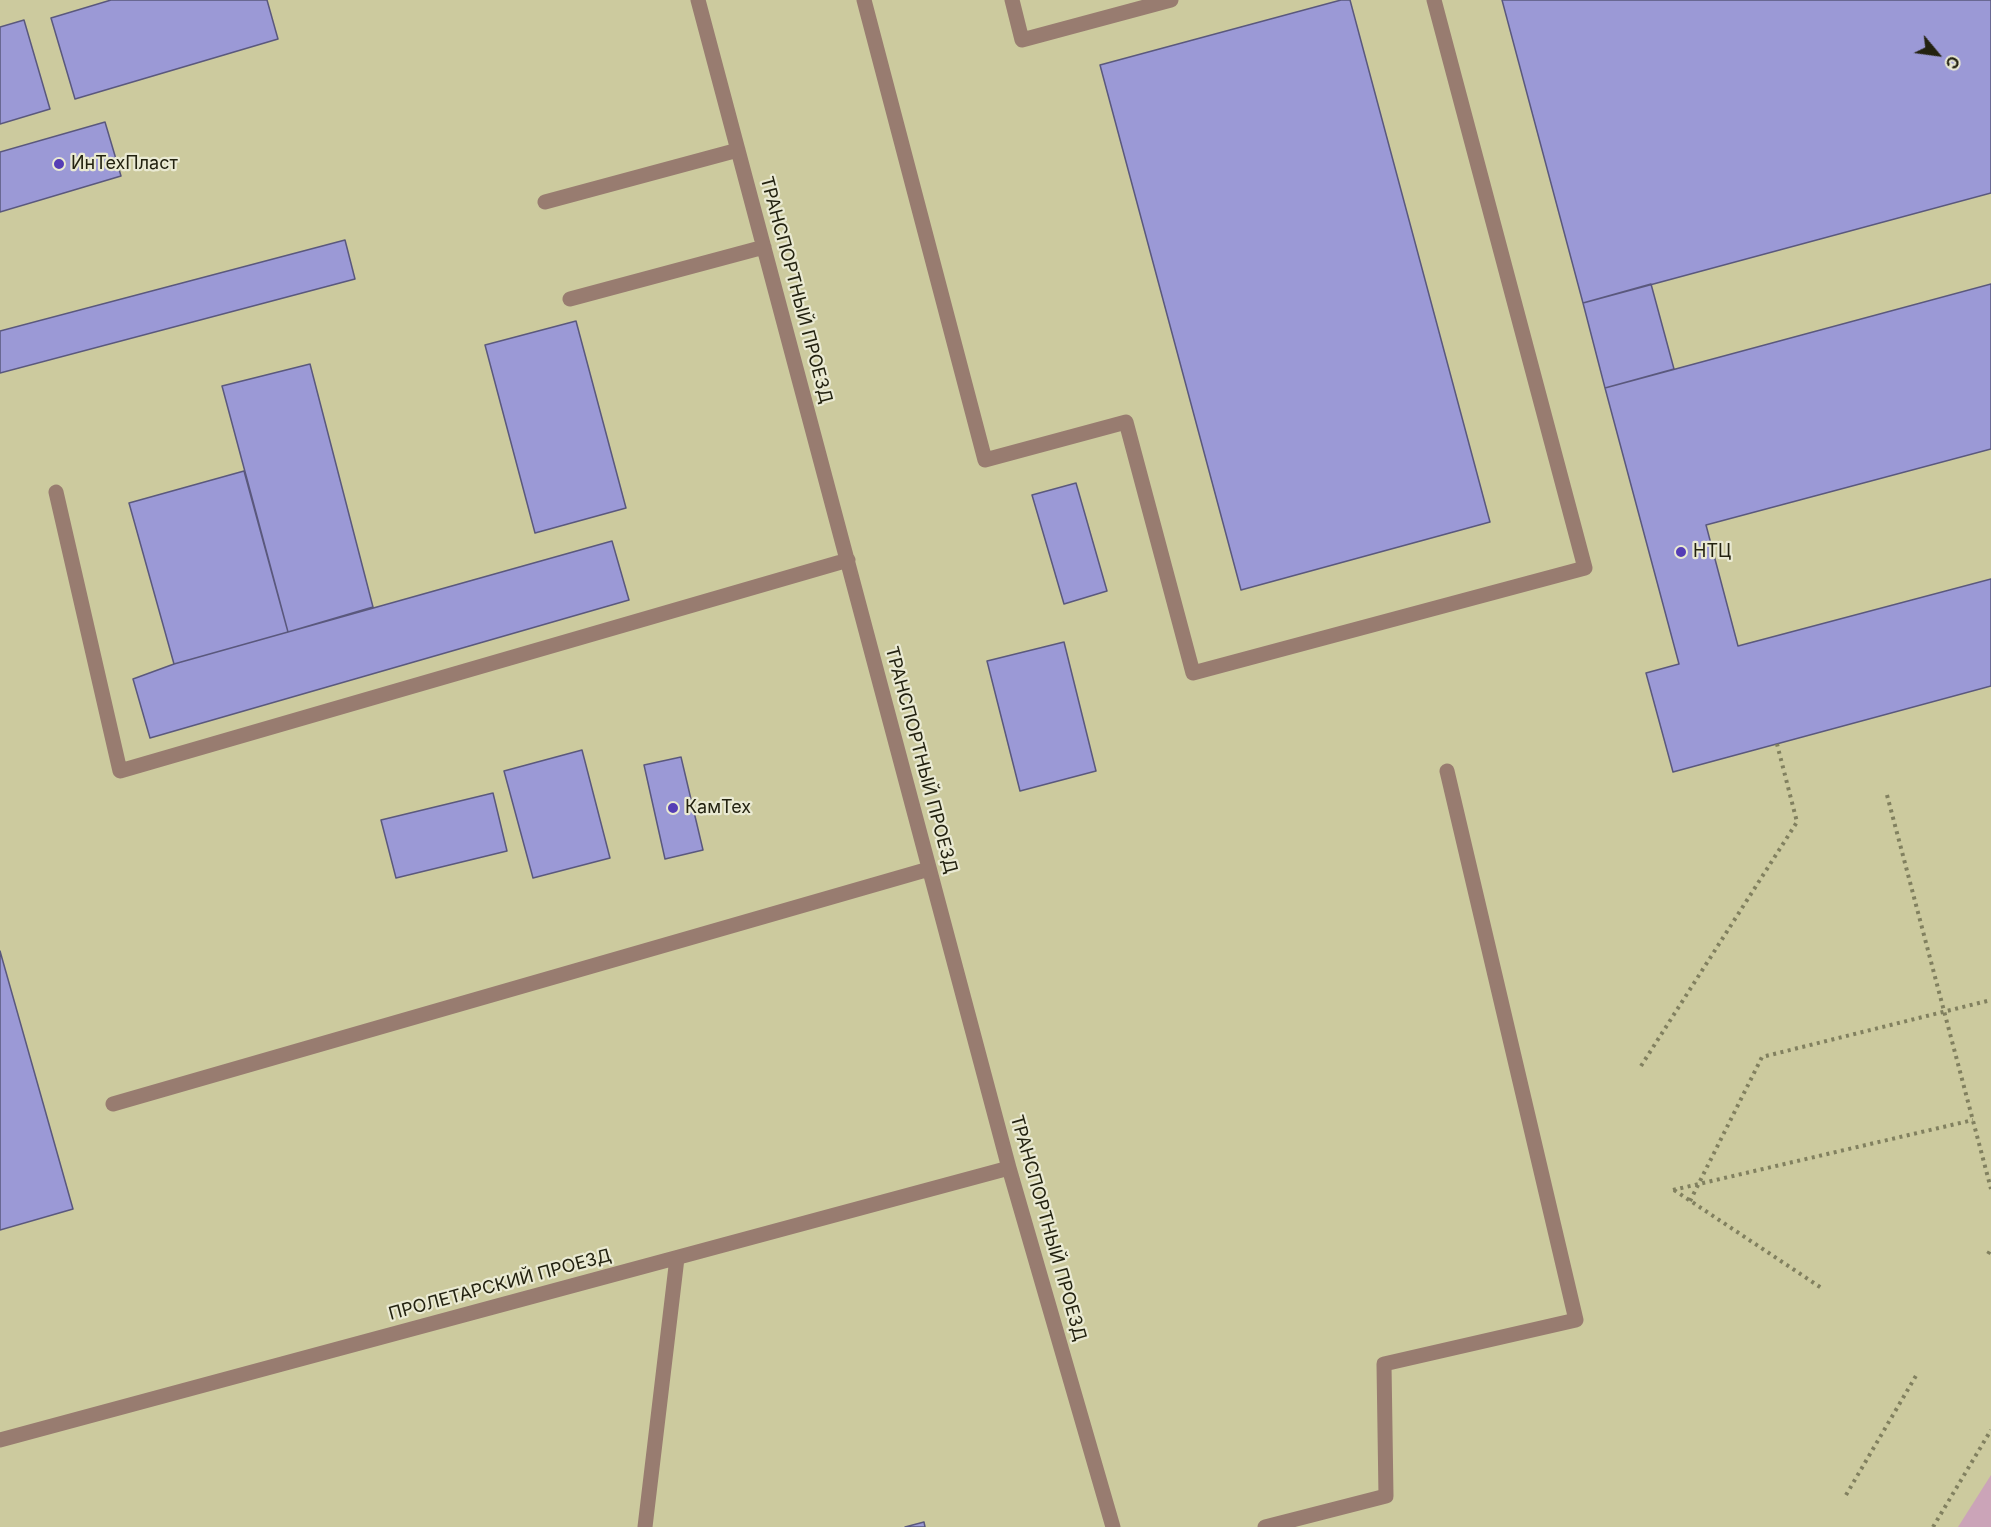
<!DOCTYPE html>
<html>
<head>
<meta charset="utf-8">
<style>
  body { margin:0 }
  #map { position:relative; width:1991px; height:1527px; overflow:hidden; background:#ccca9e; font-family:Inter,sans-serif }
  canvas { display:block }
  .north { position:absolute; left:1907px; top:24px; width:60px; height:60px; -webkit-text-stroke:4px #eaead3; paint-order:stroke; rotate:119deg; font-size:16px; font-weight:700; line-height:24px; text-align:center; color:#232210 }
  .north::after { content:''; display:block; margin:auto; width:21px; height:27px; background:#232210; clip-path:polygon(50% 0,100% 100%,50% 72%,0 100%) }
</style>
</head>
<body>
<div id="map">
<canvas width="1991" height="1527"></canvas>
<div class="north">С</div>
</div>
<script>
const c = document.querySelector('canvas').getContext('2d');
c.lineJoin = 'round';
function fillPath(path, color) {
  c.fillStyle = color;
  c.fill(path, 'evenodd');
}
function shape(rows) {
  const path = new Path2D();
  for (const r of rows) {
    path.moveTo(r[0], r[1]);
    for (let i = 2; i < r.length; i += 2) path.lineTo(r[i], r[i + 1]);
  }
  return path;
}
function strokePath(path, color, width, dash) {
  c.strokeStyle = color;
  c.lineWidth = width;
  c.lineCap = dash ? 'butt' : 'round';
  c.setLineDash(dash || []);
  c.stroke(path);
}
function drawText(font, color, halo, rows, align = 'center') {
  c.font = font + ' Inter,sans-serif';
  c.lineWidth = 4.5;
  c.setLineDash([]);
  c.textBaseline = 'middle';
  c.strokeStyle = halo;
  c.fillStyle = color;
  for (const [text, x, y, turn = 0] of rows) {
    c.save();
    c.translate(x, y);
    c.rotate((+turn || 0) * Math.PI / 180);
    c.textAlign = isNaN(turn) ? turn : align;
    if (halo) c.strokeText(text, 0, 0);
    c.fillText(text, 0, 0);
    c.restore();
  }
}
fillPath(shape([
  [1991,1475,1991,1527,1958,1527]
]), '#cba4b8');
const building = shape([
  [111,0,267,0,278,39,75,99,51,18,111,0],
  [1341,0,1350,0,1490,522,1241,590,1100,65,1341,0],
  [1502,0,1991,0,1991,193,1583,303,1502,0],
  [24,20,50,109,0,124,0,27,24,20],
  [105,122,121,176,0,212,0,152,105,122],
  [345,240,355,279,0,373,0,331,345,240],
  [1651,284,1674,369,1605,388,1583,303,1651,284],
  [1991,284,1991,449,1706,525,1738,646,1991,579,1991,686,1673,772,1646,673,1679,664,1605,388,1991,284],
  [576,321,626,508,535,533,485,345,576,321],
  [310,364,373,607,288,632,222,386,310,364],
  [244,471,288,632,174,664,129,503,244,471],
  [1076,483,1107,591,1064,604,1032,495,1076,483],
  [612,541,629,600,150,738,133,679,174,664,612,541],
  [1064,642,1096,771,1020,791,987,661,1064,642],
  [582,750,610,858,533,878,504,771,582,750],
  [681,757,703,850,665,859,644,765,681,757],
  [493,793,507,851,396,878,381,820,493,793],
  [0,951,73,1209,0,1230,0,951],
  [924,1522,925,1527,905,1527,924,1522]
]);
fillPath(building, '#9b99d6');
strokePath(building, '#5a587d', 1.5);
strokePath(shape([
  [1887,795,1991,1189],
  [1641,1066,1797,822,1777,744],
  [1673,1190,1973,1120],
  [1674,1190,1823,1289],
  [1690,1201,1762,1057,1991,1000],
  [1988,1254,1991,1249],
  [1846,1495,1917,1374],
  [1933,1527,1991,1430]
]), '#81805f', 4, [3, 4.5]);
strokePath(shape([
  [698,0,1009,1168,1113,1527],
  [864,0,985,460,1126,422,1193,673,1585,568,1434,0],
  [1012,0,1022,40,1171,0],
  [545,202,738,150],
  [570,299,764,247],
  [56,492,120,771,848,560],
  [113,1104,929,869],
  [0,1440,1009,1168],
  [645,1527,677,1258],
  [1265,1527,1386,1496,1384,1364,1576,1320,1447,771]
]), '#987c70', 15);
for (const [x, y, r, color] of [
  [59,164,6,"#553db5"],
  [1681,552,6,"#553db5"],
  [673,808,6,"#553db5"]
]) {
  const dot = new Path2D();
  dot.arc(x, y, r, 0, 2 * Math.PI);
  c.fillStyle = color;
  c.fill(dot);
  strokePath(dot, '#eaead3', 2);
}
drawText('18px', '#232210', '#eaead3', [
  ["ИнТехПласт",71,164],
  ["НТЦ",1693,552],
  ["КамТех",685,808]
], 'left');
drawText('18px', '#232210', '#eaead3', [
  ["ТРАНСПОРТНЫЙ ПРОЕЗД",796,290,75],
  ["ТРАНСПОРТНЫЙ ПРОЕЗД",921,760,75],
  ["ТРАНСПОРТНЫЙ ПРОЕЗД",1048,1228,74],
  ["ПРОЛЕТАРСКИЙ ПРОЕЗД",500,1285,-15]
]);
</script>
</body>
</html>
